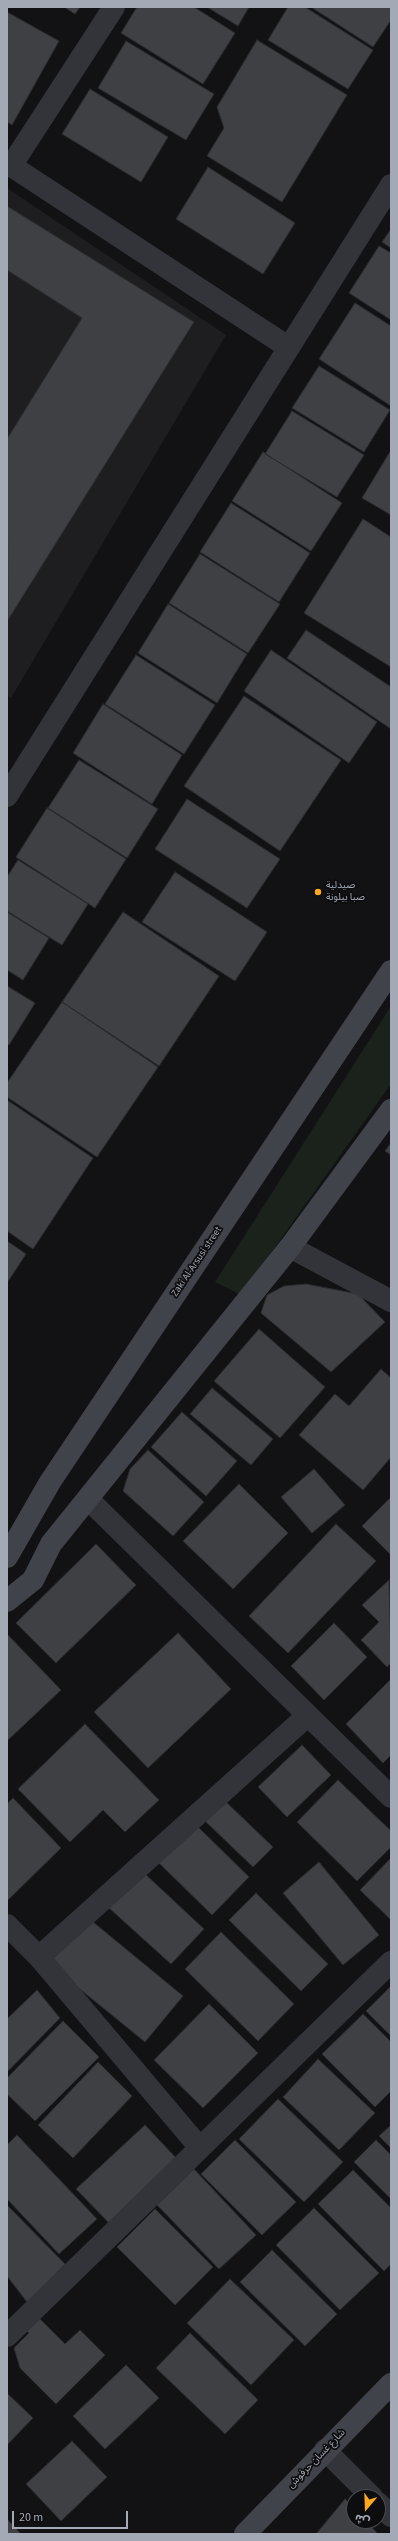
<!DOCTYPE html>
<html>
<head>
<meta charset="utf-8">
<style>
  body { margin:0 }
  #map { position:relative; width:398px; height:2541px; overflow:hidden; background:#121214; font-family:"Source Sans 3","Noto Sans Arabic",sans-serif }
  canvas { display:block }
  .frame { position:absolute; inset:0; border:8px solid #a3aab6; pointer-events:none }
  .north { position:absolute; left:346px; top:2489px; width:40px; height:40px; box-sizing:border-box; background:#0d0d0f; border:1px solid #494c52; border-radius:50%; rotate:199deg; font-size:11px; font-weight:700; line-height:16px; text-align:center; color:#a3aab6 }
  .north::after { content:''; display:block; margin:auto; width:14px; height:18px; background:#ffa71f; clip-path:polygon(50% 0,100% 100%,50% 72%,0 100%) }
  .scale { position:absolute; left:12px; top:2511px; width:116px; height:18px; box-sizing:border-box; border:2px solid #a3aab6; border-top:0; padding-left:5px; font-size:12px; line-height:14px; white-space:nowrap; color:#a3aab6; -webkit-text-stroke:3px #0d0d0f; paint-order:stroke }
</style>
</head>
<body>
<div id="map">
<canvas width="398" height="2541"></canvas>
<div class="frame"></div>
<div class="north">ش</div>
<div class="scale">20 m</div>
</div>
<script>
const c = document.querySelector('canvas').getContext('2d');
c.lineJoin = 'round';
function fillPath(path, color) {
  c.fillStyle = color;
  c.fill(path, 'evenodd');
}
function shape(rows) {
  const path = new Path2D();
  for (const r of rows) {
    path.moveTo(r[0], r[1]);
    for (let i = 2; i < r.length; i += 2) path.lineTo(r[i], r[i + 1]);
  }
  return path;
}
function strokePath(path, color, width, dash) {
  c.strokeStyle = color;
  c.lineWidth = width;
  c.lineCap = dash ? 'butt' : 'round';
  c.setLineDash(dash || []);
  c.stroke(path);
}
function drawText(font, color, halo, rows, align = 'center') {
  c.font = font + ' "Source Sans 3","Noto Sans Arabic",sans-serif';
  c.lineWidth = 3.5;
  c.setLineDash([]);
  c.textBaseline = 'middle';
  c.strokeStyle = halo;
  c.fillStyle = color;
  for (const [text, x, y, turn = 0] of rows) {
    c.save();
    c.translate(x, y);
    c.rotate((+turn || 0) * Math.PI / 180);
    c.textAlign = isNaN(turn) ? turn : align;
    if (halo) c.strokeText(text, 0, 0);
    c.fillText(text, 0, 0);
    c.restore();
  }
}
fillPath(shape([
  [7,188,226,335,11,698,7,695]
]), '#1e1e21');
fillPath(shape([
  [391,1006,391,1084,241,1295,215,1282]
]), '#1a221b');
const building = shape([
  [64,7,80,7,75,14,64,7],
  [137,7,194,7,235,33,203,84,121,33,137,7],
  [207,7,249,7,238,26,207,7],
  [288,7,305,7,373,50,348,89,268,40,288,7],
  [311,7,391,7,391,20,373,47,311,7],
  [7,12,59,41,12,125,7,122,7,12],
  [257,40,347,95,282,202,207,156,224,128,217,107,257,40],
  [126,41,214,94,186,140,98,88,126,41],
  [90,89,168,137,141,182,62,134,90,89],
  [208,167,295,223,263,274,176,219,208,167],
  [7,206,194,322,8,620,7,439,82,318,7,270,7,206],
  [391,229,391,248,382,242,391,229],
  [379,246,391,253,391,320,349,293,379,246],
  [355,303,391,326,391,406,319,359,355,303],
  [319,366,390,410,364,452,292,408,319,366],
  [292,411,364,455,337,497,265,454,292,411],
  [391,450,391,515,362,498,391,450],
  [263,452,342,503,311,551,232,501,263,452],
  [231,503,310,553,279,602,200,552,231,503],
  [363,519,391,537,391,667,304,613,363,519],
  [200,554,280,604,248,653,169,603,200,554],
  [168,604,247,654,217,703,138,653,168,604],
  [306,630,391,687,391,729,287,658,306,630],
  [271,650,377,722,349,763,244,691,271,650],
  [136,655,215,705,184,754,105,704,136,655],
  [244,696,341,760,280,851,184,786,244,696],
  [103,704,182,755,152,804,73,753,103,704],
  [79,760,158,809,127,858,48,808,79,760],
  [187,799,280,859,247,908,155,849,187,799],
  [47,808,126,859,95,908,16,857,47,808],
  [18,860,88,904,62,945,7,911,7,877,18,860],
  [175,872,267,932,235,981,142,922,175,872],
  [7,912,49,938,23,980,7,970,7,912],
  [123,912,219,976,159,1066,62,1002,123,912],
  [7,986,35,1003,9,1045,7,1044,7,986],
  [62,1002,158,1067,97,1157,7,1097,7,1083,62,1002],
  [7,1100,93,1158,33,1249,7,1231,7,1100],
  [391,1143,391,1155,385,1151,391,1143],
  [7,1241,26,1254,7,1283,7,1241],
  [306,1284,358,1294,385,1322,331,1372,261,1313,267,1295,284,1286,306,1284],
  [259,1329,325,1387,280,1438,214,1381,259,1329],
  [381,1369,391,1378,391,1457,363,1490,299,1435,335,1394,349,1406,381,1369],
  [212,1388,273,1439,251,1465,190,1414,212,1388],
  [182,1412,237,1461,206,1496,151,1447,182,1412],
  [148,1450,204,1502,173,1536,123,1491,130,1469,148,1450],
  [314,1469,345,1505,312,1533,281,1497,314,1469],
  [239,1484,288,1533,233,1589,183,1541,239,1484],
  [391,1497,391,1555,362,1526,391,1497],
  [336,1524,376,1561,288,1653,249,1616,336,1524],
  [96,1544,136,1585,56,1663,16,1623,96,1544],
  [389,1580,391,1663,387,1667,361,1640,379,1622,362,1605,389,1580],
  [334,1623,367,1657,324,1700,291,1666,334,1623],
  [178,1633,231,1689,148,1768,94,1712,178,1633],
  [7,1634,61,1690,7,1741,7,1634],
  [391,1679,391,1755,383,1763,346,1724,391,1679],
  [85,1724,159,1800,125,1832,103,1810,70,1842,18,1789,85,1724],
  [302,1745,331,1775,287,1817,258,1787,302,1745],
  [338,1780,391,1831,391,1847,357,1881,297,1822,338,1780],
  [13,1798,61,1848,7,1901,7,1804,13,1798],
  [224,1800,273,1847,253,1867,204,1820,224,1800],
  [194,1823,249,1877,212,1915,156,1860,194,1823],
  [391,1858,391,1920,360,1890,391,1858],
  [319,1862,379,1935,343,1965,283,1893,319,1862],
  [143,1872,204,1929,171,1964,109,1908,143,1872],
  [256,1893,328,1964,301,1991,229,1920,256,1893],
  [87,1917,183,1996,145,2042,49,1964,87,1917],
  [221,1932,294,2004,258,2041,185,1969,221,1932],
  [391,1986,391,2036,366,2011,391,1986],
  [37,1990,60,2018,7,2072,7,2019,37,1990],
  [209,2004,258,2053,203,2108,154,2060,209,2004],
  [363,2014,391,2042,391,2091,375,2107,322,2054,363,2014],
  [63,2021,99,2057,35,2121,7,2094,7,2078,63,2021],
  [318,2059,375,2113,339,2150,283,2097,318,2059],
  [98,2062,132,2096,73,2158,38,2125,98,2062],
  [278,2099,343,2162,304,2202,239,2139,278,2099],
  [145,2125,179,2161,111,2225,76,2189,145,2125],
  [391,2125,391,2148,379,2136,391,2125],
  [17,2135,97,2219,59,2254,7,2199,7,2145,17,2135],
  [235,2140,296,2202,262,2235,201,2174,235,2140],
  [376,2140,391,2155,391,2199,354,2162,376,2140],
  [194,2169,256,2235,219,2269,157,2205,194,2169],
  [353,2170,391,2208,391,2264,384,2271,318,2204,353,2170],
  [7,2205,65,2264,27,2302,7,2276,7,2205],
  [314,2208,379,2273,340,2310,276,2245,314,2208],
  [155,2209,213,2267,175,2305,117,2247,155,2209],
  [272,2250,337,2314,305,2346,240,2282,272,2250],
  [230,2279,294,2340,251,2385,187,2323,230,2279],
  [38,2317,65,2344,80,2330,105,2355,56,2404,20,2368,14,2348,29,2333,25,2329,38,2317],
  [190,2333,258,2400,225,2434,156,2368,190,2333],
  [126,2365,159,2398,105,2449,73,2416,126,2365],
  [7,2393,33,2418,7,2445,7,2393],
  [72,2441,107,2477,61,2521,26,2484,72,2441],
  [345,2499,354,2508,354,2521,366,2521,378,2534,316,2534,345,2499],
  [7,2519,21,2534,7,2534,7,2519]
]);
fillPath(building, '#3e4044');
strokePath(building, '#2c2c30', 1);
strokePath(shape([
  [7,163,288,347],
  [11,166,114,7],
  [7,796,391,185],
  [290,1247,391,1301],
  [88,1499,391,1797],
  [7,1925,39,1957,200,2148],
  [39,1957,307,1716],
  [7,2336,391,1962],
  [325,2450,372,2497],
  [378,2503,391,2516]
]), '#333439', 22);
strokePath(shape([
  [7,1557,50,1482,391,971],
  [7,1601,33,1580,51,1544,290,1247,391,1110],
  [245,2534,391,2384]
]), '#41434a', 22);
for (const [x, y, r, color] of [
  [318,892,4,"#ffa71f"]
]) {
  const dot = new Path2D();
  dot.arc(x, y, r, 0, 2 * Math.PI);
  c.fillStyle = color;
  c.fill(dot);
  strokePath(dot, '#0d0d0f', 1.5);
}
drawText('10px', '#a3aab6', '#0d0d0f', [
  ["صيدلية",326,886],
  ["صبا بيلونة",326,898]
], 'left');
drawText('10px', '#a3aab6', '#0d0d0f', [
  ["Zaki Al-Arsusi street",197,1262,-56],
  ["شارع غسان حرفوش",317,2459,-46]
]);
</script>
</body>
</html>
